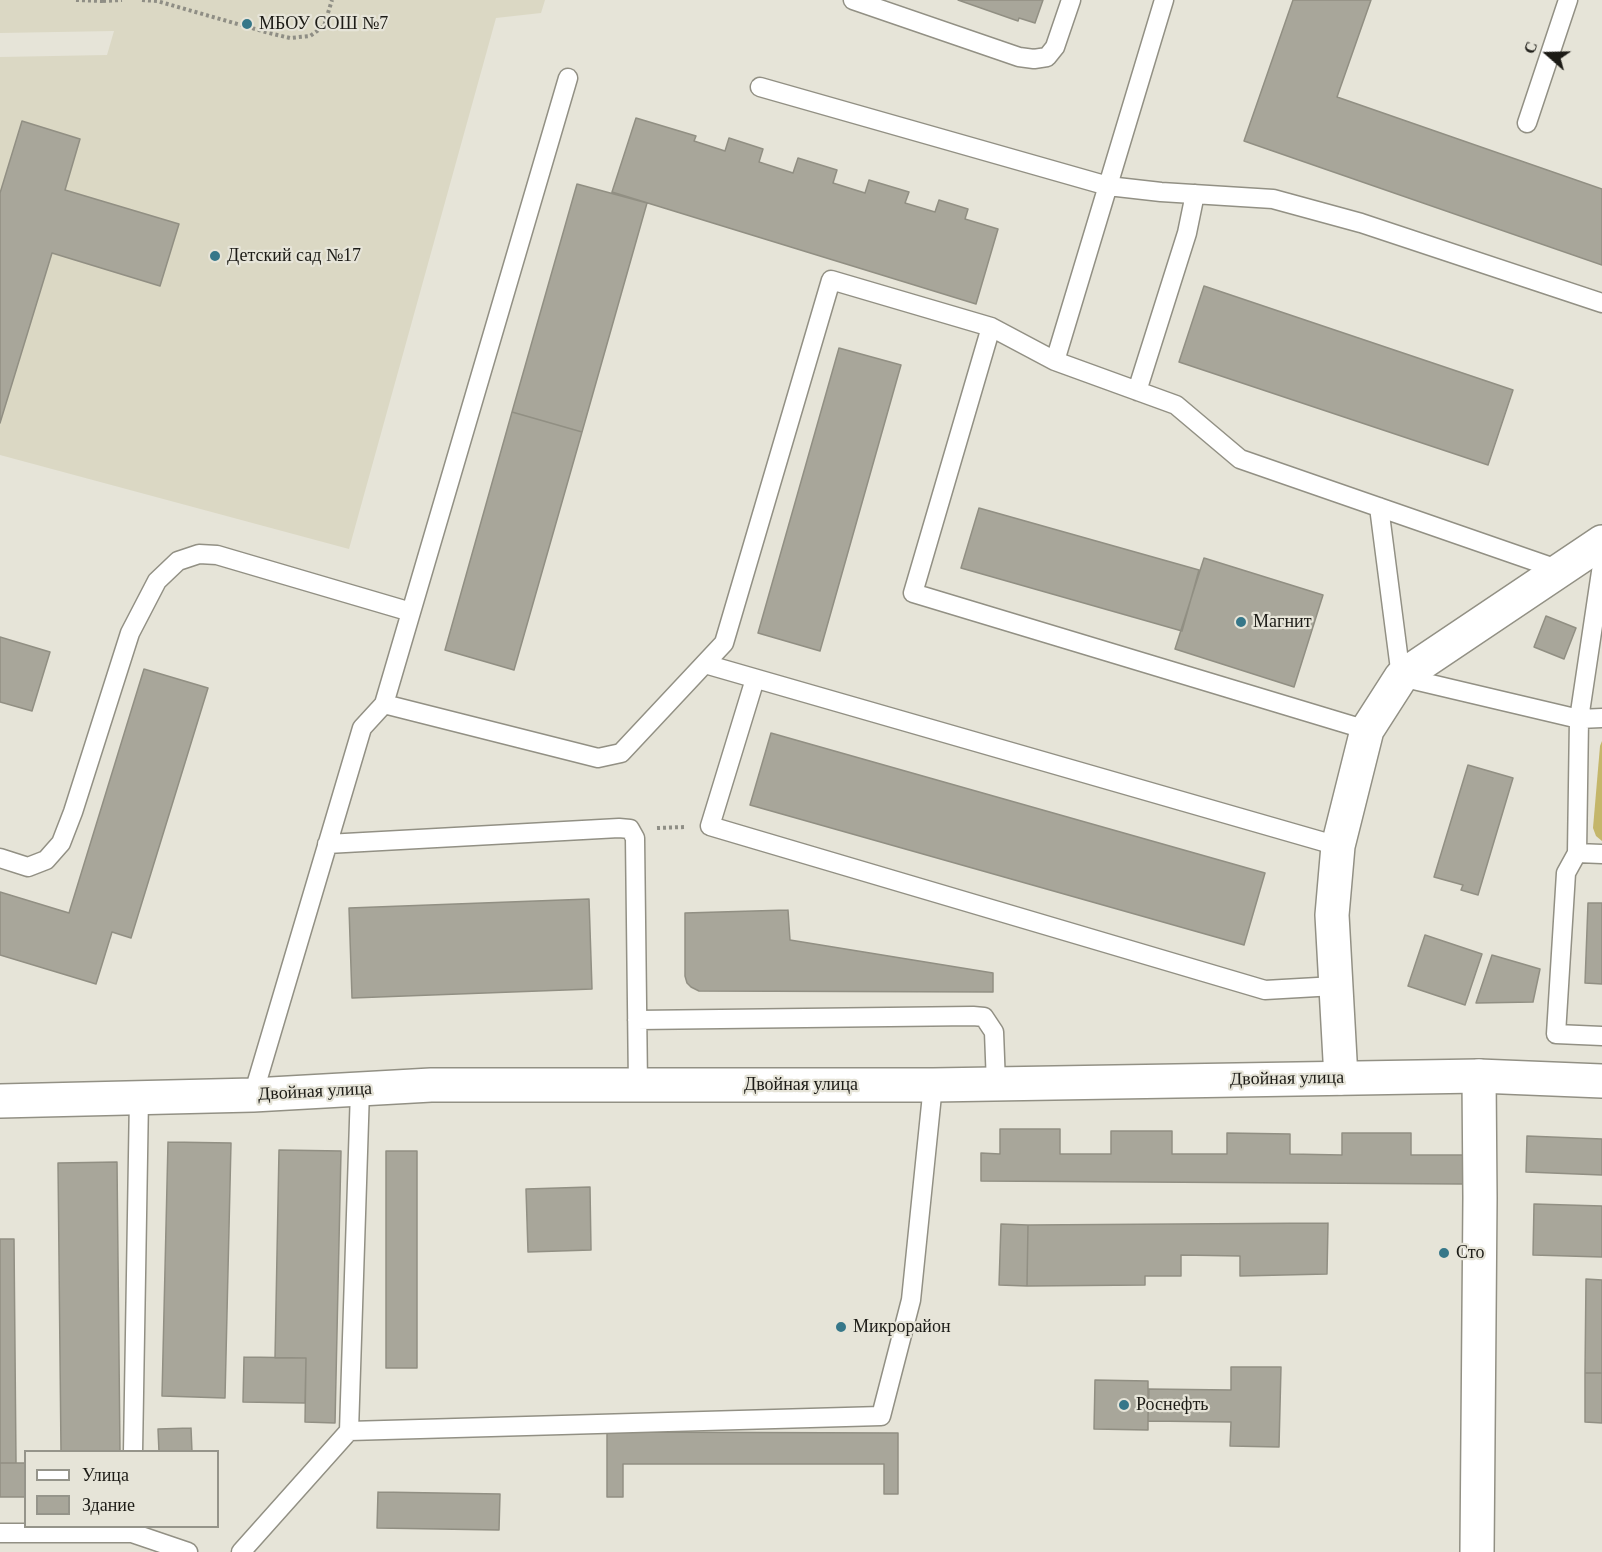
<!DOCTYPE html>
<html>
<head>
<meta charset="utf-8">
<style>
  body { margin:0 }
  #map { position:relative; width:1602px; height:1552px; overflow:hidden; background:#e6e4d8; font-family:Georgia,serif }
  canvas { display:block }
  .legend { position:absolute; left:24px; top:1450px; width:195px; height:78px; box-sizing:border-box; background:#e6e4d8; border:2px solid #95948a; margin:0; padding:8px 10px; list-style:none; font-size:18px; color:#1c1b16 }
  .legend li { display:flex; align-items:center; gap:12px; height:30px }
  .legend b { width:30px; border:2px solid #95948a }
  .north { position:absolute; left:1518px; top:24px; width:60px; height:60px; -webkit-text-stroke:4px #e6e4d8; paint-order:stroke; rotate:290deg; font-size:16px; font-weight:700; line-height:24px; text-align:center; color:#1c1b16 }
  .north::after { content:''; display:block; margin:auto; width:21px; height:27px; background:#1c1b16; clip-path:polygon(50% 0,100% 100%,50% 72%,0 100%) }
</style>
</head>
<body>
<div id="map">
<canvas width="1602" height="1552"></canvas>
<ul class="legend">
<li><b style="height:8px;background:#fff"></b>Улица</li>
<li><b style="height:16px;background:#a8a69a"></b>Здание</li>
</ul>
<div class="north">С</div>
</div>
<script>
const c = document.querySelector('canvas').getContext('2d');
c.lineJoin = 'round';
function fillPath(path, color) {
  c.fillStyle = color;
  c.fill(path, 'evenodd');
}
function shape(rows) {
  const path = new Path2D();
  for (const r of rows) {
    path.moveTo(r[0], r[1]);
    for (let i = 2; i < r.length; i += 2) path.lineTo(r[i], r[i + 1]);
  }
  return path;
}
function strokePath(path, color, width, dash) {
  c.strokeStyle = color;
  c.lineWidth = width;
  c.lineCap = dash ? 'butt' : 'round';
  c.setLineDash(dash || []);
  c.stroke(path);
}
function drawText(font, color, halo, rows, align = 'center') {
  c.font = font + ' Georgia,serif';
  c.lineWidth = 4.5;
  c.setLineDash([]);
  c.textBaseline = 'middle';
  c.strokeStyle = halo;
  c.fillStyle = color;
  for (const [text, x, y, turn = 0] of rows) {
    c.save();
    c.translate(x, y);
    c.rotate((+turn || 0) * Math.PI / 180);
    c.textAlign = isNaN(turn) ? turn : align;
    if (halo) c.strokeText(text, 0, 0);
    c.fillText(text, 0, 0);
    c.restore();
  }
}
fillPath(shape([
  [0,0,670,0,545,0,541,13,496,18,349,549,0,455,0,57,107,55,114,31,0,33]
]), '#dbd8c4');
fillPath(shape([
  [1602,741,1602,841,1596,836,1593,828,1600,746]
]), '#c4b66a');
const building = shape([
  [958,0,1043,0,1035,23,1019,18,1018,21,958,0],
  [1293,0,1371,0,1337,97,1602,189,1602,265,1244,141,1293,0],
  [636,118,696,136,694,141,725,151,729,138,763,149,759,162,793,173,798,158,837,170,833,183,865,193,869,180,909,192,905,203,935,212,939,200,968,209,965,219,998,229,976,304,612,192,636,118],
  [22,121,80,139,65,190,179,224,160,286,52,253,0,423,0,193,22,121],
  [577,184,647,203,582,432,512,412,577,184],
  [1204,286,1513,390,1488,465,1179,362,1204,286],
  [839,348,901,365,820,651,758,633,839,348],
  [512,412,582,432,514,670,445,650,512,412],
  [979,508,1199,570,1182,631,961,568,979,508],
  [1204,558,1323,595,1294,687,1175,649,1204,558],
  [1546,616,1576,628,1564,659,1534,647,1546,616],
  [0,637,50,652,32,711,0,702,0,637],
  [144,669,208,688,131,938,112,932,96,984,0,955,0,892,69,913,144,669],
  [771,733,1265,873,1244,945,750,805,771,733],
  [1468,765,1513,778,1478,895,1461,890,1463,885,1434,877,1468,765],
  [589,899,592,989,352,998,349,908,589,899],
  [1588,903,1602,903,1602,984,1585,983,1588,903],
  [788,910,790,940,993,973,993,992,699,991,691,987,687,983,685,976,685,913,788,910],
  [1425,935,1482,954,1465,1005,1408,986,1425,935],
  [1492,955,1540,969,1533,1002,1476,1003,1492,955],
  [1000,1129,1060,1129,1060,1154,1111,1154,1111,1131,1172,1131,1172,1154,1227,1154,1227,1133,1290,1134,1290,1154,1342,1155,1342,1133,1411,1133,1411,1155,1463,1155,1463,1184,981,1181,981,1153,1000,1154,1000,1129],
  [1527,1136,1602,1139,1602,1175,1526,1172,1527,1136],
  [168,1142,231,1143,225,1398,162,1396,168,1142],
  [279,1150,341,1151,335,1423,305,1422,306,1358,275,1358,279,1150],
  [386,1151,417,1151,417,1368,386,1368,386,1151],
  [117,1162,120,1452,61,1452,58,1163,117,1162],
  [590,1187,591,1250,528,1252,526,1189,590,1187],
  [1534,1204,1602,1206,1602,1257,1533,1255,1534,1204],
  [1328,1223,1327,1274,1240,1276,1240,1256,1181,1255,1181,1276,1145,1276,1145,1285,1027,1286,1028,1225,1328,1223],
  [1001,1224,1028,1225,1027,1286,999,1285,1001,1224],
  [0,1239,14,1239,16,1463,0,1463,0,1239],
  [1586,1279,1602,1280,1602,1373,1585,1373,1586,1279],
  [244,1357,306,1358,305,1403,243,1402,244,1357],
  [1231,1367,1281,1367,1279,1447,1230,1446,1231,1422,1148,1421,1149,1389,1231,1390,1231,1367],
  [1585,1373,1602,1373,1602,1423,1585,1422,1585,1373],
  [1095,1380,1148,1381,1148,1430,1094,1429,1095,1380],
  [191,1428,192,1452,159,1452,158,1429,191,1428],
  [607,1432,898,1433,898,1494,884,1494,884,1464,623,1464,623,1497,607,1497,607,1432],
  [0,1463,26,1463,26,1497,0,1497,0,1463],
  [378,1492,500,1494,499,1530,377,1528,378,1492]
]);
fillPath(building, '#a8a69a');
strokePath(building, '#918f83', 1.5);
const lane = shape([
  [853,0,1019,57,1034,59,1047,57,1055,47,1071,0],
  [760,87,1108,186,1161,192,1273,199,1361,223,1602,303],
  [1527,123,1568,0],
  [991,327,913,593,1367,730],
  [1055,361,1164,0],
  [1137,391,1187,233,1195,194],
  [1379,507,1401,677,1579,719,1602,718],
  [1602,565,1579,719,1577,853,1566,873,1556,1034,1602,1036],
  [705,664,1338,846],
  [755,679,710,826,1265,990,1335,986],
  [384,704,598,758,621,753,724,643,831,280,991,327,1055,361,1176,405,1240,459,1560,570],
  [327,844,619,828,630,829,635,838,638,1086],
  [1577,853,1602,854],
  [0,858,28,867,46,860,61,843,73,812,130,633,157,581,178,561,199,554,217,555,411,612],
  [637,1020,973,1016,984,1017,994,1032,996,1084],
  [253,1095,362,728,384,704,568,78],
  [349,1431,881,1416,911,1300,933,1085],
  [133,1452,139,1097],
  [0,1533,132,1533,188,1552],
  [241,1552,349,1431,360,1090]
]);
const street = shape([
  [1341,1078,1332,915,1338,846,1367,730,1401,677,1602,542],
  [1477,1552,1480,1198,1479,1076]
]);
const secondary = shape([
  [0,1101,253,1095,431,1085,933,1085,1479,1076,1602,1081]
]);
strokePath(lane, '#929084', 21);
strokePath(street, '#929084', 36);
strokePath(secondary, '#929084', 36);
strokePath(shape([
  [76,0,103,1,104,0],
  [142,0,157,1,269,33,290,38,310,36,324,26,332,0],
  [103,1,122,0],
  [657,828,685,827]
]), '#8f8e85', 4, [3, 3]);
strokePath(lane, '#fff', 18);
strokePath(street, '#fff', 33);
strokePath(secondary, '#fff', 33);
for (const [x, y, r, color] of [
  [247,24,6,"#367789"],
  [215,256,6,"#367789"],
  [1241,622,6,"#367789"],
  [1444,1253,6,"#367789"],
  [841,1327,6,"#367789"],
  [1124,1405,6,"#367789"]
]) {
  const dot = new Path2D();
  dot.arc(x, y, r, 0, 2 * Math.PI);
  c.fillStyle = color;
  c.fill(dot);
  strokePath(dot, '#e6e4d8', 2);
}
drawText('18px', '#1c1b16', '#e6e4d8', [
  ["МБОУ СОШ №7",259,24],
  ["Детский сад №17",227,256],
  ["Магнит",1253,622],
  ["Сто",1456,1253],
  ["Микрорайон",853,1327],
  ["Роснефть",1136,1405]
], 'left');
drawText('18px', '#1c1b16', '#e6e4d8', [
  ["Двойная улица",1287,1079,-1],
  ["Двойная улица",801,1085],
  ["Двойная улица",315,1092,-3]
]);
</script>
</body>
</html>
